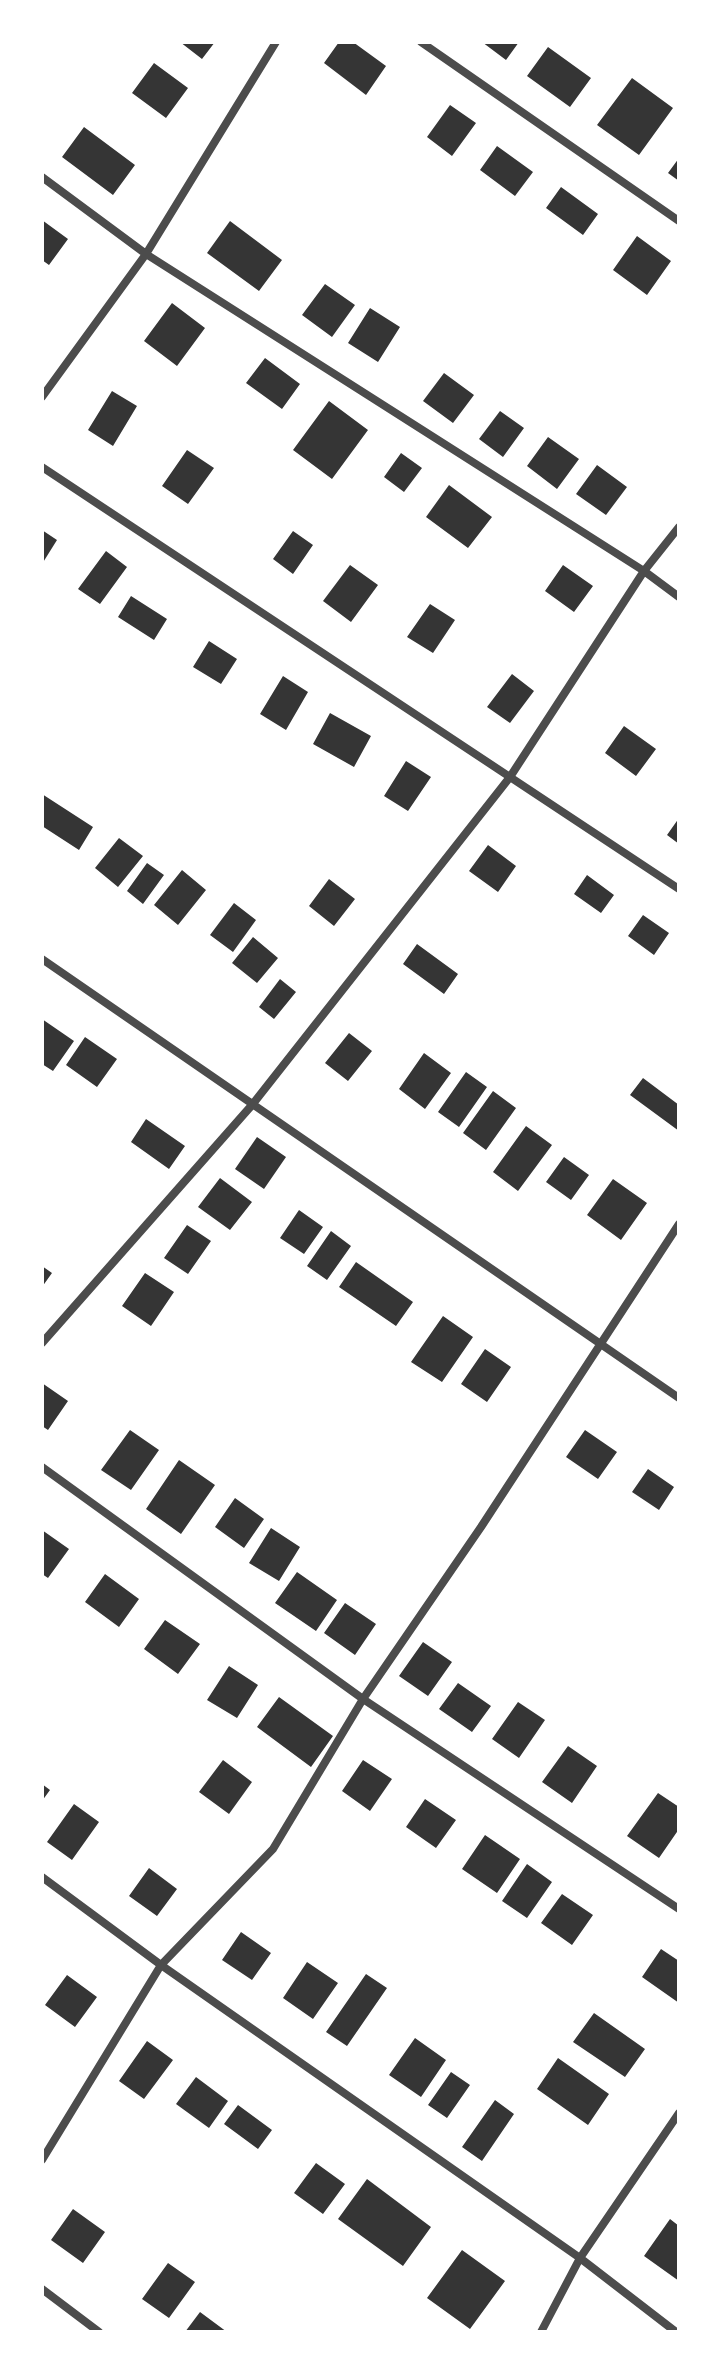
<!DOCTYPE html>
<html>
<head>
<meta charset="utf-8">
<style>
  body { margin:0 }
  #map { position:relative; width:721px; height:2374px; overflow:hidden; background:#fff; font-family:"PT Sans",sans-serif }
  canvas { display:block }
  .frame { position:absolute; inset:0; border:44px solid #fff; pointer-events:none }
</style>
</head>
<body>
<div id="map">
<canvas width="721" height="2374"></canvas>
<div class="frame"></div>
</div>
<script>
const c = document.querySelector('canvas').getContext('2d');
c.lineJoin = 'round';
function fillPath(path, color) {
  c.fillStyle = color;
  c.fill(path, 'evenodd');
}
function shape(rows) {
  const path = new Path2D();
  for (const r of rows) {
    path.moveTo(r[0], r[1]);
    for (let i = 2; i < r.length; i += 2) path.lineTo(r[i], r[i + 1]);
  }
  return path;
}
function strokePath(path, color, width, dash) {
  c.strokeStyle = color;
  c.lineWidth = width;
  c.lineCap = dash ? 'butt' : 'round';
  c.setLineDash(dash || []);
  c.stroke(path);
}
fillPath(shape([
  [180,42,215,42,202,59],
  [339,42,353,42,386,66,366,95,324,63],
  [482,42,519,42,506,60],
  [548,47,591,78,570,107,527,76],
  [154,63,188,88,166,118,132,93],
  [632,78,673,108,639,155,597,125],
  [450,105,476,123,452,156,427,137],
  [84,127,135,165,113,195,62,157],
  [497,146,533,172,515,196,480,170],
  [679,158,679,181,668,173],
  [561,187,598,214,583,235,546,208],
  [42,220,68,239,49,265,42,260],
  [230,221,282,260,259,291,207,253],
  [637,236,671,261,647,295,613,270],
  [325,284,355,305,332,337,302,315],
  [172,303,205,328,177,366,144,341],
  [370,308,400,327,378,362,348,343],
  [265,358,300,384,282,409,246,383],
  [444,373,474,395,453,423,423,401],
  [112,391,137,406,113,446,88,430],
  [329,401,368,430,332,479,293,450],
  [500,411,524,428,503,457,479,439],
  [548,437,579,459,557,489,527,466],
  [187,450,214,468,188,504,162,486],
  [401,453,422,468,404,492,384,477],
  [597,465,627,487,606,515,576,494],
  [449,485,492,517,468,548,426,517],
  [42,530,57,540,42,564],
  [293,531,313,545,293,574,273,559],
  [106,551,127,567,100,604,78,589],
  [350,565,378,585,351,622,323,601],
  [563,565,593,586,574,612,545,591],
  [131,596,167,619,154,640,118,617],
  [430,604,455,620,433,653,407,637],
  [209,641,237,659,221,684,193,667],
  [512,674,534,691,510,723,487,707],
  [283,676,308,692,286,730,260,714],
  [330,713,371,736,354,767,313,744],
  [624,726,656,749,636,776,605,753],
  [406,761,431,777,408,811,384,796],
  [42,794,93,827,79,850,42,826],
  [679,818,679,844,667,835],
  [119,838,143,856,118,887,95,868],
  [488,845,516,866,498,892,469,871],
  [147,863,164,875,143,904,127,891],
  [182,870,206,890,178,925,154,905],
  [587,875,614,895,601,913,574,894],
  [329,879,355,899,334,926,309,906],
  [234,903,256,920,233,952,210,935],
  [643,915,669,933,654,955,628,936],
  [253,937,278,958,257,983,232,963],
  [417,944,458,974,444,994,403,964],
  [280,979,296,992,274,1019,259,1007],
  [42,1019,74,1041,53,1071,42,1064],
  [349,1033,372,1051,348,1081,325,1063],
  [85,1037,117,1059,97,1087,66,1065],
  [424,1053,451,1073,425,1109,399,1089],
  [466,1072,487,1087,459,1127,438,1112],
  [643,1078,679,1105,679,1131,630,1095],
  [493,1091,516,1108,486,1150,463,1133],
  [146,1119,185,1146,169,1169,131,1142],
  [526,1126,552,1145,518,1191,493,1172],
  [257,1137,286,1157,264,1189,235,1169],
  [564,1157,589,1175,571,1200,546,1182],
  [220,1178,252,1202,230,1230,198,1207],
  [613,1179,647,1203,621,1240,587,1215],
  [299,1210,323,1227,304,1254,280,1238],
  [187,1225,211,1241,188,1274,164,1258],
  [331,1231,351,1246,327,1280,307,1266],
  [356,1262,413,1302,396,1326,339,1287],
  [42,1266,52,1273,42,1287],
  [145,1273,174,1292,151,1326,122,1306],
  [443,1316,473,1337,442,1382,411,1362],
  [485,1349,511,1367,487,1402,461,1384],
  [42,1383,68,1401,48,1430,42,1426],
  [130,1430,159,1450,131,1490,101,1470],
  [585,1430,617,1452,598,1479,566,1457],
  [179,1460,215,1485,181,1534,146,1509],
  [648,1469,674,1487,659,1510,632,1492],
  [235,1498,264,1519,244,1548,215,1527],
  [271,1528,300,1547,279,1581,249,1563],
  [42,1530,69,1549,48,1578,42,1574],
  [297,1572,337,1600,316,1631,275,1603],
  [105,1574,139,1599,119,1627,85,1602],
  [345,1603,376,1624,355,1655,324,1633],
  [165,1620,200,1644,178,1674,144,1649],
  [423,1642,452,1662,428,1696,399,1676],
  [229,1666,258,1685,237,1718,207,1700],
  [458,1683,491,1706,472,1732,439,1709],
  [279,1697,333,1736,311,1767,257,1727],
  [518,1702,545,1720,519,1758,492,1739],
  [568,1746,597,1766,572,1803,542,1782],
  [223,1760,252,1782,229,1814,199,1792],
  [363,1760,392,1779,370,1811,342,1791],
  [42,1784,50,1790,42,1801],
  [658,1793,679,1807,679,1829,659,1858,627,1836],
  [425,1799,456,1820,436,1848,406,1827],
  [74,1804,99,1822,72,1860,47,1842],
  [485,1835,520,1859,497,1893,462,1869],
  [527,1864,552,1882,527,1918,502,1901],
  [149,1868,177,1889,157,1916,129,1896],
  [562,1894,593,1915,572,1945,541,1923],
  [241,1932,271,1953,252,1980,222,1960],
  [661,1949,679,1961,679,2003,642,1977],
  [307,1962,338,1983,313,2019,283,1998],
  [366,1974,387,1988,347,2046,326,2032],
  [67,1975,97,1997,75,2027,45,2005],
  [594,2013,645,2049,625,2077,573,2042],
  [415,2038,446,2060,421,2097,389,2075],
  [147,2041,173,2060,144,2099,119,2081],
  [558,2058,609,2094,588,2125,537,2089],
  [451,2072,470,2085,447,2118,428,2105],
  [196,2077,228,2101,209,2128,176,2104],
  [495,2100,514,2114,482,2161,462,2147],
  [238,2105,272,2130,258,2149,224,2124],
  [316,2163,345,2184,323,2214,294,2193],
  [367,2179,431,2227,403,2266,338,2219],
  [73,2209,105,2232,83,2263,51,2240],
  [670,2219,679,2226,679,2281,644,2256],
  [462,2250,505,2281,470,2329,427,2298],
  [168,2263,195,2282,169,2318,142,2299],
  [200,2312,227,2332,185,2332]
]), '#353535');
strokePath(shape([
  [421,42,679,221],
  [42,177,146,254,644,571,679,597],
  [42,397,146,254,276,42],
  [42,467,679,889],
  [42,959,679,1398],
  [42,1343,252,1105,510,777,644,571,679,527],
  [42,1467,363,1699,679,1909],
  [42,1877,161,1965,580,2258,676,2332],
  [42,2160,161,1965,273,1849,363,1699,481,1527,679,1224],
  [42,2289,99,2332],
  [541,2332,580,2258,679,2113]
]), '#4c4c4c', 8);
</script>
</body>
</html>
